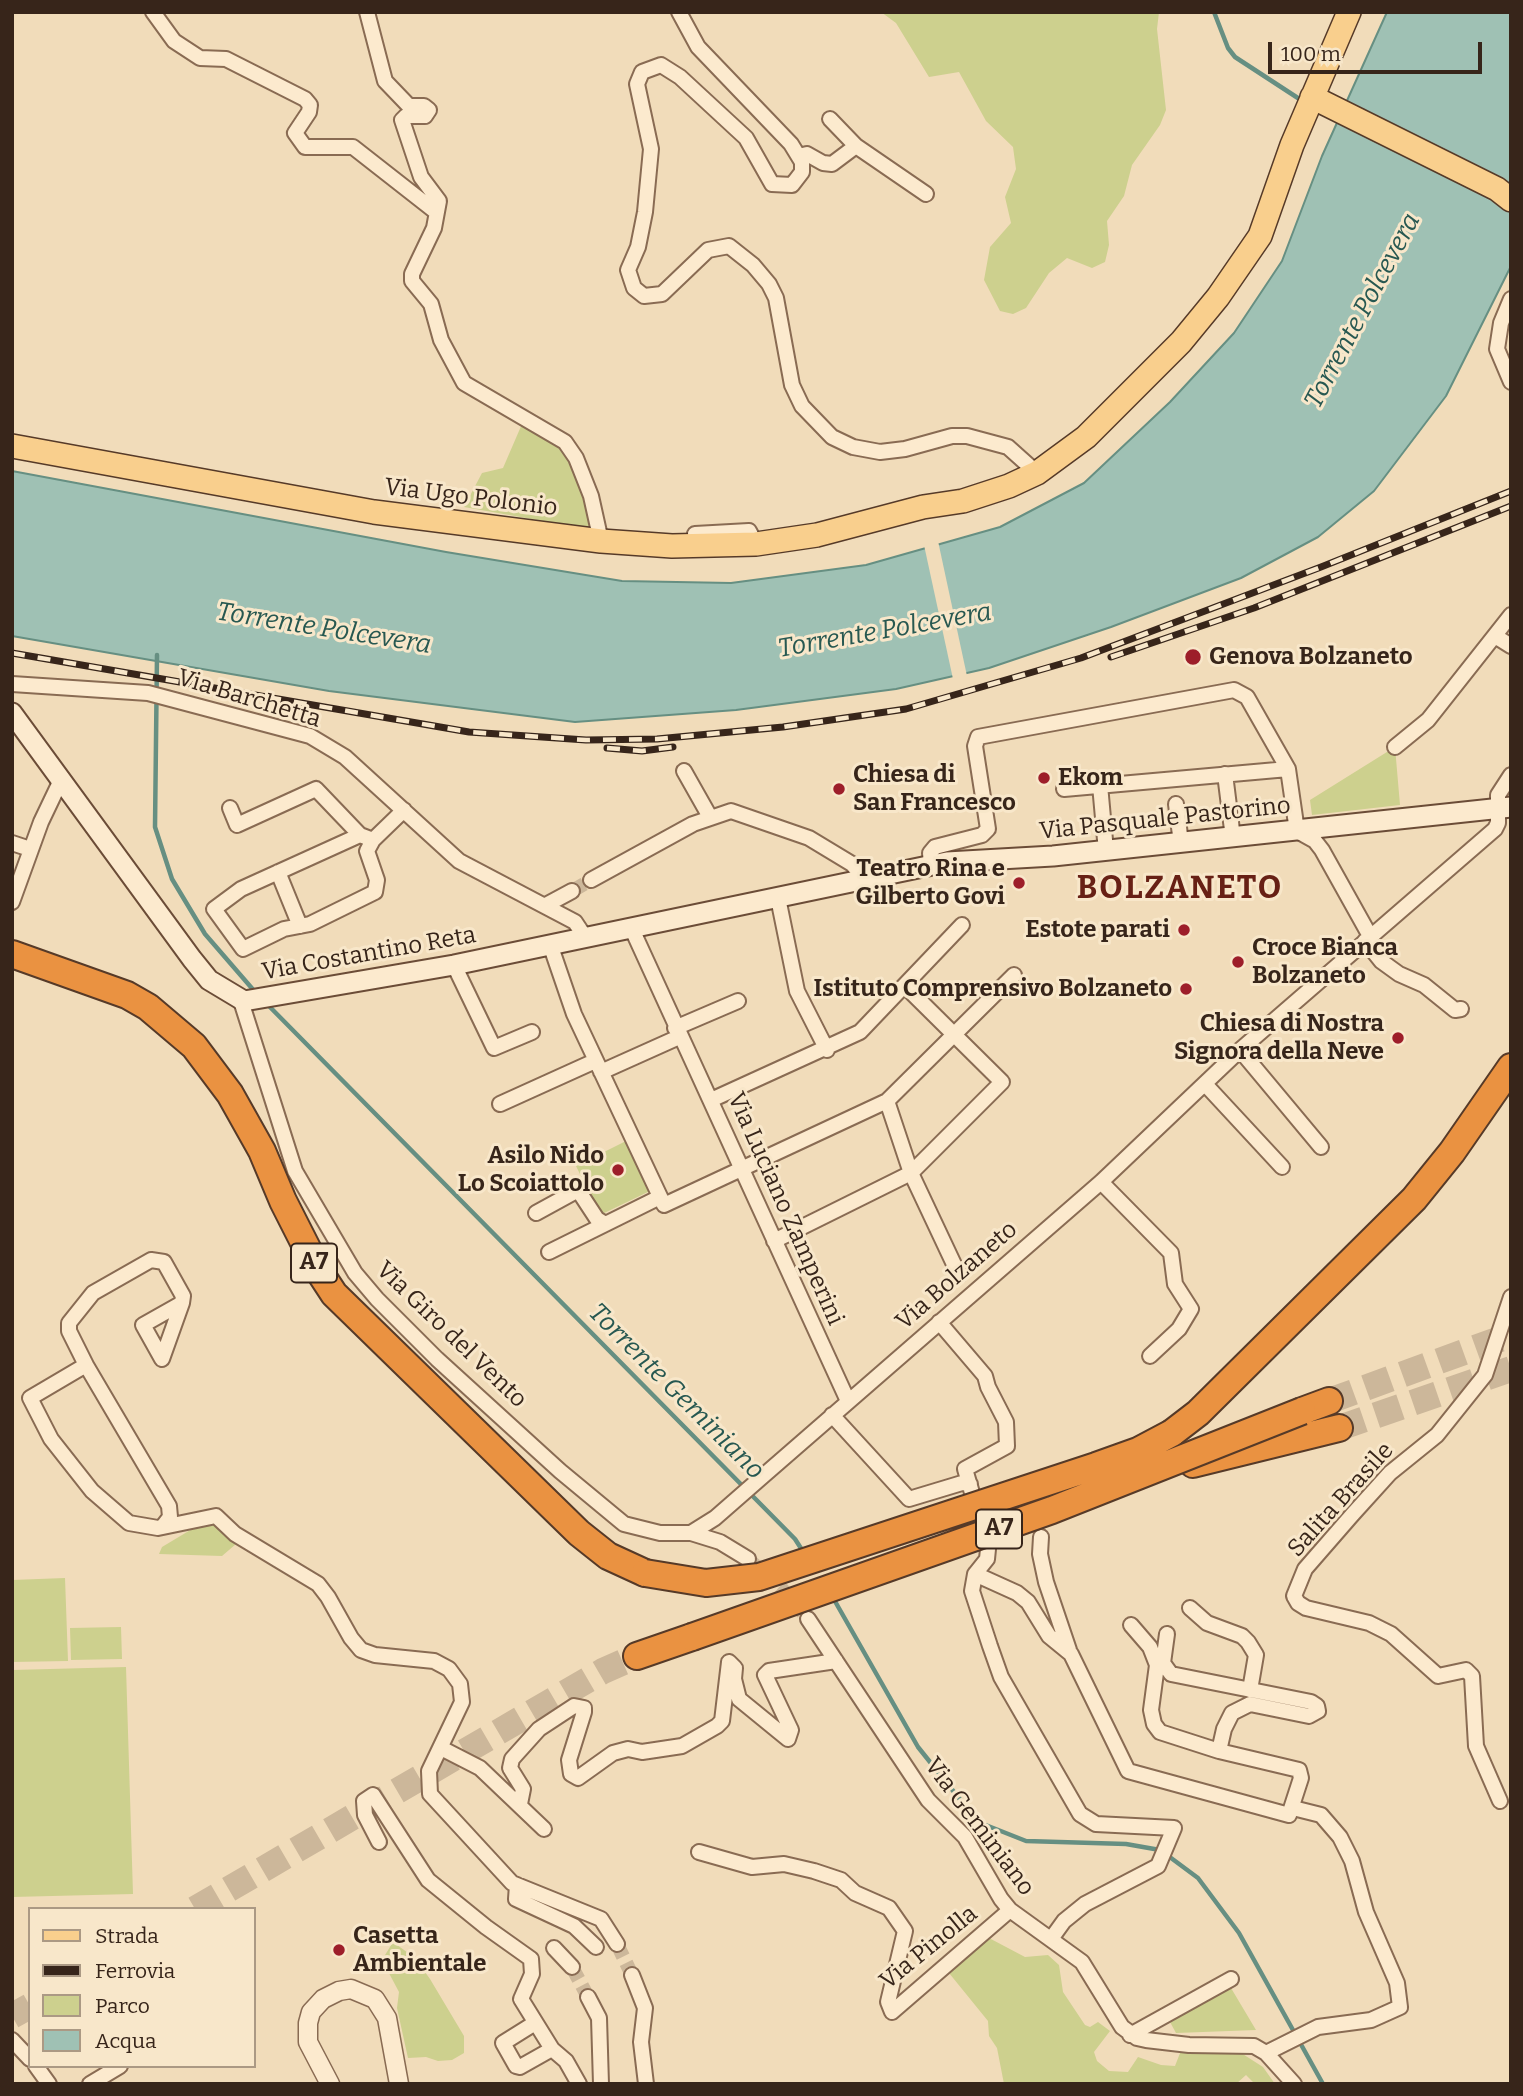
<!DOCTYPE html>
<html>
<head>
<meta charset="utf-8">
<style>
  body { margin:0 }
  #map { position:relative; width:1523px; height:2096px; overflow:hidden; background:#f1dcba; font-family:Bitter,serif }
  canvas { display:block }
  .frame { position:absolute; inset:0; border:14px solid #37251a; pointer-events:none }
  .legend { position:absolute; left:28px; top:1907px; width:228px; height:161px; box-sizing:border-box; background:#f8e7ca; border:2px solid #ab9984; margin:0; padding:9px 12px; list-style:none; font-size:21px; color:#37251a }
  .legend li { display:flex; align-items:center; gap:14px; height:35px }
  .legend b { width:35px; border:2px solid #ab9984 }
  .scale { position:absolute; left:1268px; top:42px; width:214px; height:32px; box-sizing:border-box; border:4px solid #37251a; border-top:0; padding-left:9px; font-size:21px; line-height:24px; white-space:nowrap; color:#37251a; -webkit-text-stroke:5px #f8e7ca; paint-order:stroke }
</style>
</head>
<body>
<div id="map">
<canvas width="1523" height="2096"></canvas>
<div class="frame"></div>
<ul class="legend">
<li><b style="height:9px;background:#f9cf8d"></b>Strada</li>
<li><b style="height:9px;background:#37251a"></b>Ferrovia</li>
<li><b style="height:19px;background:#cdd08e"></b>Parco</li>
<li><b style="height:19px;background:#9fc1b4"></b>Acqua</li>
</ul>
<div class="scale">100 m</div>
</div>
<script>
const c = document.querySelector('canvas').getContext('2d');
c.lineJoin = 'round';
function fillPath(path, color) {
  c.fillStyle = color;
  c.fill(path, 'evenodd');
}
function shape(rows) {
  const path = new Path2D();
  for (const r of rows) {
    path.moveTo(r[0], r[1]);
    for (let i = 2; i < r.length; i += 2) path.lineTo(r[i], r[i + 1]);
  }
  return path;
}
function strokePath(path, color, width, dash) {
  c.strokeStyle = color;
  c.lineWidth = width;
  c.lineCap = dash ? 'butt' : 'round';
  c.setLineDash(dash || []);
  c.stroke(path);
}
function drawText(font, color, halo, rows, align = 'center') {
  c.font = font + ' Bitter,serif';
  c.lineWidth = 6;
  c.setLineDash([]);
  c.textBaseline = 'middle';
  c.strokeStyle = halo;
  c.fillStyle = color;
  for (const [text, x, y, turn = 0] of rows) {
    c.save();
    c.translate(x, y);
    c.rotate((+turn || 0) * Math.PI / 180);
    c.textAlign = isNaN(turn) ? turn : align;
    if (halo) c.strokeText(text, 0, 0);
    c.fillText(text, 0, 0);
    c.restore();
  }
}
fillPath(shape([
  [881,12,1159,12,1157,29,1166,110,1160,125,1132,165,1124,196,1107,221,1109,245,1105,262,1092,268,1067,258,1049,273,1026,308,1013,314,1000,311,984,280,990,247,1011,223,1005,197,1016,169,1013,147,986,121,959,72,929,77,896,23],
  [522,424,550,434,578,469,591,526,588,529,464,507,482,473,503,468],
  [1395,747,1400,805,1312,815,1310,800],
  [628,1140,652,1190,600,1215,576,1166],
  [210,1522,236,1544,222,1556,159,1554,162,1547,202,1523],
  [65,1578,68,1661,12,1662,12,1580],
  [121,1627,122,1659,71,1660,70,1628],
  [126,1667,133,1894,12,1897,12,1670],
  [989,1938,1025,1957,1048,1955,1059,1965,1063,1992,1085,2025,1090,2027,1098,2022,1110,2031,1094,2052,1097,2061,1109,2071,1128,2072,1138,2057,1161,2065,1175,2066,1182,2048,1238,2051,1263,2067,1275,2084,1255,2084,1246,2075,1236,2084,1004,2084,997,2048,989,2036,988,2021,949,1973,951,1968],
  [393,1942,415,1958,430,1979,464,2036,464,2053,452,2060,438,2061,426,2057,408,2058,397,2008,399,1992,382,1960],
  [1231,1988,1256,2030,1176,2033,1170,2022]
]), '#cdd08e');
const water = shape([
  [1387,12,1511,12,1511,266,1446,396,1374,491,1318,537,1241,578,1111,627,989,668,896,689,736,710,575,722,329,691,12,636,12,471,446,552,622,581,731,583,866,565,1000,527,1084,483,1170,402,1234,333,1282,261,1322,156,1387,12]
]);
fillPath(water, '#9fc1b4');
strokePath(water, '#668f82', 2);
fillPath(shape([
  [938,541,967,676,953,679,924,545]
]), '#f1dcba');
strokePath(shape([
  [1214,12,1228,48,1235,57,1304,102],
  [157,655,155,827,172,879,205,934,256,993],
  [265,1002,795,1539,804,1553],
  [832,1596,918,1747,978,1822,1026,1841,1126,1844,1160,1850],
  [1167,1855,1198,1878,1239,1933,1323,2084]
]), '#668f82', 4.5);
strokePath(shape([
  [572,891,591,880],
  [748,1559,783,1590,808,1619],
  [617,1944,632,1975],
  [572,1967,588,1997]
]), '#ccb79a', 14, [14, 7]);
strokePath(shape([
  [1329,1401,1511,1335],
  [1339,1428,1511,1369],
  [195,1909,603,1671,637,1656],
  [12,2016,30,2006]
]), '#ccb79a', 26, [26, 13]);
const minor = shape([
  [153,12,174,41,200,58,226,59,305,99,310,105,309,112,295,133,305,147,353,147,436,212],
  [367,12,385,81,409,106,424,106,429,110,425,116,406,116,402,120,421,177,439,201,434,228,412,274,412,281,431,304,441,340,464,383,565,442,576,458,591,496,601,541],
  [679,12,698,47,791,144,802,162,802,172,792,185,772,184,746,138,680,77,661,65,642,72,637,84,651,149,645,212,638,247,628,270,634,288,644,296,662,294,708,250,729,246,753,265,769,284,776,298,792,385,802,406,832,437,853,447,880,452,905,449,952,436,967,436,1008,447,1037,473],
  [856,146,926,194],
  [799,156,807,154,823,163,832,164,856,146,830,119],
  [1511,299,1501,323,1497,349,1511,382],
  [695,534,749,531,756,544],
  [1495,636,1511,646],
  [12,684,148,693,310,736,345,757,459,861,575,922,585,937],
  [1395,747,1428,720,1511,615],
  [684,771,710,817],
  [1225,774,1233,838],
  [1100,785,1106,851],
  [1064,789,1288,769],
  [1176,804,1181,843],
  [230,808,237,825,316,789,360,835,373,840,404,810],
  [360,835,241,889,214,909,243,949,284,929,310,924,375,892,377,880,367,851,373,840],
  [12,843,30,849],
  [931,864,930,853,935,847,982,835,988,829,975,746,978,737,1234,690,1247,697,1288,769,1297,831,1315,841,1322,850,1370,936],
  [278,872,300,926],
  [591,880,693,824,731,811,809,838,852,864,864,878],
  [778,898,797,991,827,1050],
  [12,902,41,822,62,778],
  [546,905,572,891],
  [631,927,848,1401],
  [1365,941,1381,961,1399,974,1424,985,1455,1010,1461,1009],
  [550,944,574,1014,664,1205,887,1101,1014,975],
  [454,965,494,1048,532,1032],
  [241,1001,295,1171,355,1273,377,1299,437,1359,560,1471,624,1524,660,1533,691,1533,720,1542,748,1559],
  [675,1028,738,1001],
  [1240,1050,1321,1147],
  [601,1072,679,1037],
  [1205,1084,1282,1167],
  [711,1100,860,1032,962,925],
  [887,1101,911,1173,959,1275],
  [500,1104,595,1061],
  [1101,1182,1171,1253,1175,1284,1191,1309,1179,1329,1150,1356],
  [536,1213,578,1190,597,1219,605,1224],
  [774,1241,911,1173,1002,1082,905,986],
  [549,1252,660,1197],
  [939,1322,985,1376,988,1387,1006,1422,1007,1446,965,1469,977,1510],
  [86,1365,69,1331,69,1323,93,1293,151,1260,164,1262,183,1296,182,1303,143,1325,162,1359,182,1303],
  [832,1415,909,1499,962,1483,970,1484],
  [163,1526,170,1517,169,1506,86,1365,30,1398,51,1439,92,1491,129,1523,158,1528,216,1516,235,1534,318,1584,328,1597,351,1638,361,1650,375,1655,434,1661,449,1669,460,1684,462,1702,429,1771,430,1794,512,1883,601,1919,617,1944],
  [983,1530,988,1549,987,1559,975,1574,972,1591,990,1646,1001,1677,1080,1814,1096,1824,1174,1828,1158,1866,1085,1904,1064,1921,1051,1939],
  [691,1533,715,1518,763,1476,1101,1182,1240,1050,1495,829,1498,823,1498,795,1511,775],
  [1041,1537,1040,1554,1046,1582,1069,1650],
  [975,1574,1017,1593,1028,1602,1049,1636,1071,1654,1128,1771,1289,1815,1301,1778,1299,1770,1219,1751,1224,1729,1232,1713,1250,1704,1309,1716,1318,1711,1317,1706,1311,1702,1171,1674,1163,1663,1167,1634],
  [1190,1608,1207,1623,1242,1636,1248,1642,1256,1655,1250,1690],
  [808,1619,928,1800,965,1837,1001,1899,1010,1910,1082,1962,1122,2027,1137,2038,1146,2040,1189,2045,1254,2046,1266,2053,1294,2084],
  [1131,1625,1150,1647,1157,1665,1151,1710,1154,1724,1160,1732,1219,1751],
  [441,1748,480,1768,544,1829],
  [1500,1801,1476,1746,1472,1676,1466,1670,1438,1676,1391,1634,1369,1623,1306,1608,1298,1603,1294,1596,1305,1569,1352,1515,1390,1473,1437,1435,1485,1375,1511,1297],
  [520,1804,523,1789,510,1768,512,1759,539,1729,574,1706,584,1708,584,1712,569,1760,571,1774,578,1778,613,1753,628,1749,642,1752,682,1746,717,1726,722,1721,729,1662,735,1668,734,1679,739,1699,788,1739,791,1730,765,1675,769,1671,836,1661],
  [379,1842,365,1815,364,1801,373,1795,428,1880,486,1927,531,1959,532,1974,521,1999,552,2049,566,2061,579,2084],
  [699,1852,752,1867,784,1864,814,1871,841,1880,855,1893,889,1908,905,1931,888,2002,892,2012,1010,1910],
  [517,1885,516,1899,574,1926,596,1947],
  [554,1948,572,1967],
  [632,1975,645,2008,641,2042,646,2084],
  [588,1997,599,2018,601,2084],
  [535,2023,503,2043,516,2066,520,2067,552,2049],
  [1130,2035,1231,1979],
  [12,2040,30,2059],
  [1266,2053,1318,2027,1371,2020,1400,2007,1397,1983,1366,1912,1352,1861,1340,1837,1321,1815,1293,1808],
  [36,2066,49,2084],
  [90,2084,120,2066]
]);
const tertiary = shape([
  [330,2084,308,2042,308,2023,311,2012,323,1999,339,1991,351,1989,375,1999,387,2018,399,2084]
]);
const secondary = shape([
  [12,713,192,959,209,980,244,1001,454,965,947,862,1053,856,1511,807]
]);
const primary = shape([
  [1312,97,1497,189,1511,200],
  [12,446,374,512,601,541,672,546,756,544,817,535,923,507,963,501,1009,486,1037,473,1086,437,1181,342,1218,297,1260,236,1292,145,1349,12]
]);
const motorway = shape([
  [12,954,127,995,148,1007,194,1046,230,1094,262,1151,283,1201,317,1268,334,1294,579,1533,608,1556,645,1573],
  [1302,1411,1329,1401],
  [1172,1433,1198,1413,1414,1199,1452,1152,1511,1067],
  [1193,1464,1339,1428],
  [637,1656,692,1637]
]);
strokePath(minor, '#896b53', 18);
strokePath(tertiary, '#896b53', 21);
strokePath(secondary, '#6b4c37', 23);
strokePath(primary, '#563a28', 26);
strokePath(motorway, '#563a28', 30);
strokePath(minor, '#fceace', 14);
strokePath(tertiary, '#fceace', 18);
strokePath(secondary, '#fceace', 19);
strokePath(primary, '#f9cf8d', 23);
strokePath(motorway, '#ea9241', 26);
const rail = shape([
  [12,653,469,732,586,740,657,739,783,727,906,709,1081,658,1321,567,1511,491],
  [1111,657,1254,608,1511,506],
  [607,748,642,751,673,747]
]);
strokePath(rail, '#37251a', 7);
strokePath(rail, '#f8e7ca', 4.5, [13]);
const motorwayBridge = shape([
  [645,1573,706,1583,759,1577,1096,1466,1138,1451,1172,1433],
  [692,1637,1052,1510,1302,1411]
]);
strokePath(motorwayBridge, '#563a28', 30, []);
strokePath(motorwayBridge, '#ea9241', 26);
for (const [x, y, r, color] of [
  [1193,657,9,"#9d1e2a"],
  [1044,778,7,"#9d1e2a"],
  [839,789,7,"#9d1e2a"],
  [1019,883,7,"#9d1e2a"],
  [1184,930,7,"#9d1e2a"],
  [1238,962,7,"#9d1e2a"],
  [1186,989,7,"#9d1e2a"],
  [1398,1038,7,"#9d1e2a"],
  [618,1170,7,"#9d1e2a"],
  [339,1950,7,"#9d1e2a"]
]) {
  const dot = new Path2D();
  dot.arc(x, y, r, 0, 2 * Math.PI);
  c.fillStyle = color;
  c.fill(dot);
  strokePath(dot, '#f8e7ca', 2.5);
}
for (const [x, y, w] of [
  [314,1263,46],
  [999,1529,46]
]) {
  const box = new Path2D();
  box.roundRect(x - w / 2, y - 19.5, w, 39, 5);
  c.fillStyle = '#f8e7ca';
  c.fill(box);
  strokePath(box, '#37251a', 2);
}
drawText('bold 23px', '#37251a', null, [
  ["A7",314,1263],
  ["A7",999,1529]
]);
drawText('24px', '#37251a', '#f8e7ca', [
  ["Via Ugo Polonio",471,498,7],
  ["Via Barchetta",249,699,17],
  ["Via Pasquale Pastorino",1165,819,-6],
  ["Via Costantino Reta",369,954,-10],
  ["Via Luciano Zamperini",785,1209,66],
  ["Via Bolzaneto",957,1276,-41],
  ["Via Giro del Vento",451,1335,44],
  ["Salita Brasile",1341,1500,-48],
  ["Via Geminiano",979,1827,53],
  ["Via Pinolla",929,1948,-39]
]);
drawText('bold 24px', '#37251a', '#f8e7ca', [
  ["Genova Bolzaneto",1209,657],
  ["Chiesa di",853,775],
  ["San Francesco",853,803],
  ["Ekom",1058,778],
  ["Teatro Rina e",1005,869,"right"],
  ["Gilberto Govi",1005,897,"right"],
  ["Estote parati",1170,930,"right"],
  ["Croce Bianca",1252,948],
  ["Bolzaneto",1252,976],
  ["Istituto Comprensivo Bolzaneto",1172,989,"right"],
  ["Chiesa di Nostra",1384,1024,"right"],
  ["Signora della Neve",1384,1052,"right"],
  ["Asilo Nido",604,1156,"right"],
  ["Lo Scoiattolo",604,1184,"right"],
  ["Casetta",353,1936],
  ["Ambientale",353,1964]
], 'left');
drawText('italic 26px', '#275851', '#f8e7ca', [
  ["Torrente Polcevera",1363,311,-62],
  ["Torrente Polcevera",324,629,9],
  ["Torrente Polcevera",885,631,-10],
  ["Torrente Geminiano",676,1392,45]
]);
c.letterSpacing = '2px';
drawText('bold 32px', '#672015', '#f8e7ca', [
  ["BOLZANETO",1180,889]
]);
c.letterSpacing = '0px';
</script>
</body>
</html>
